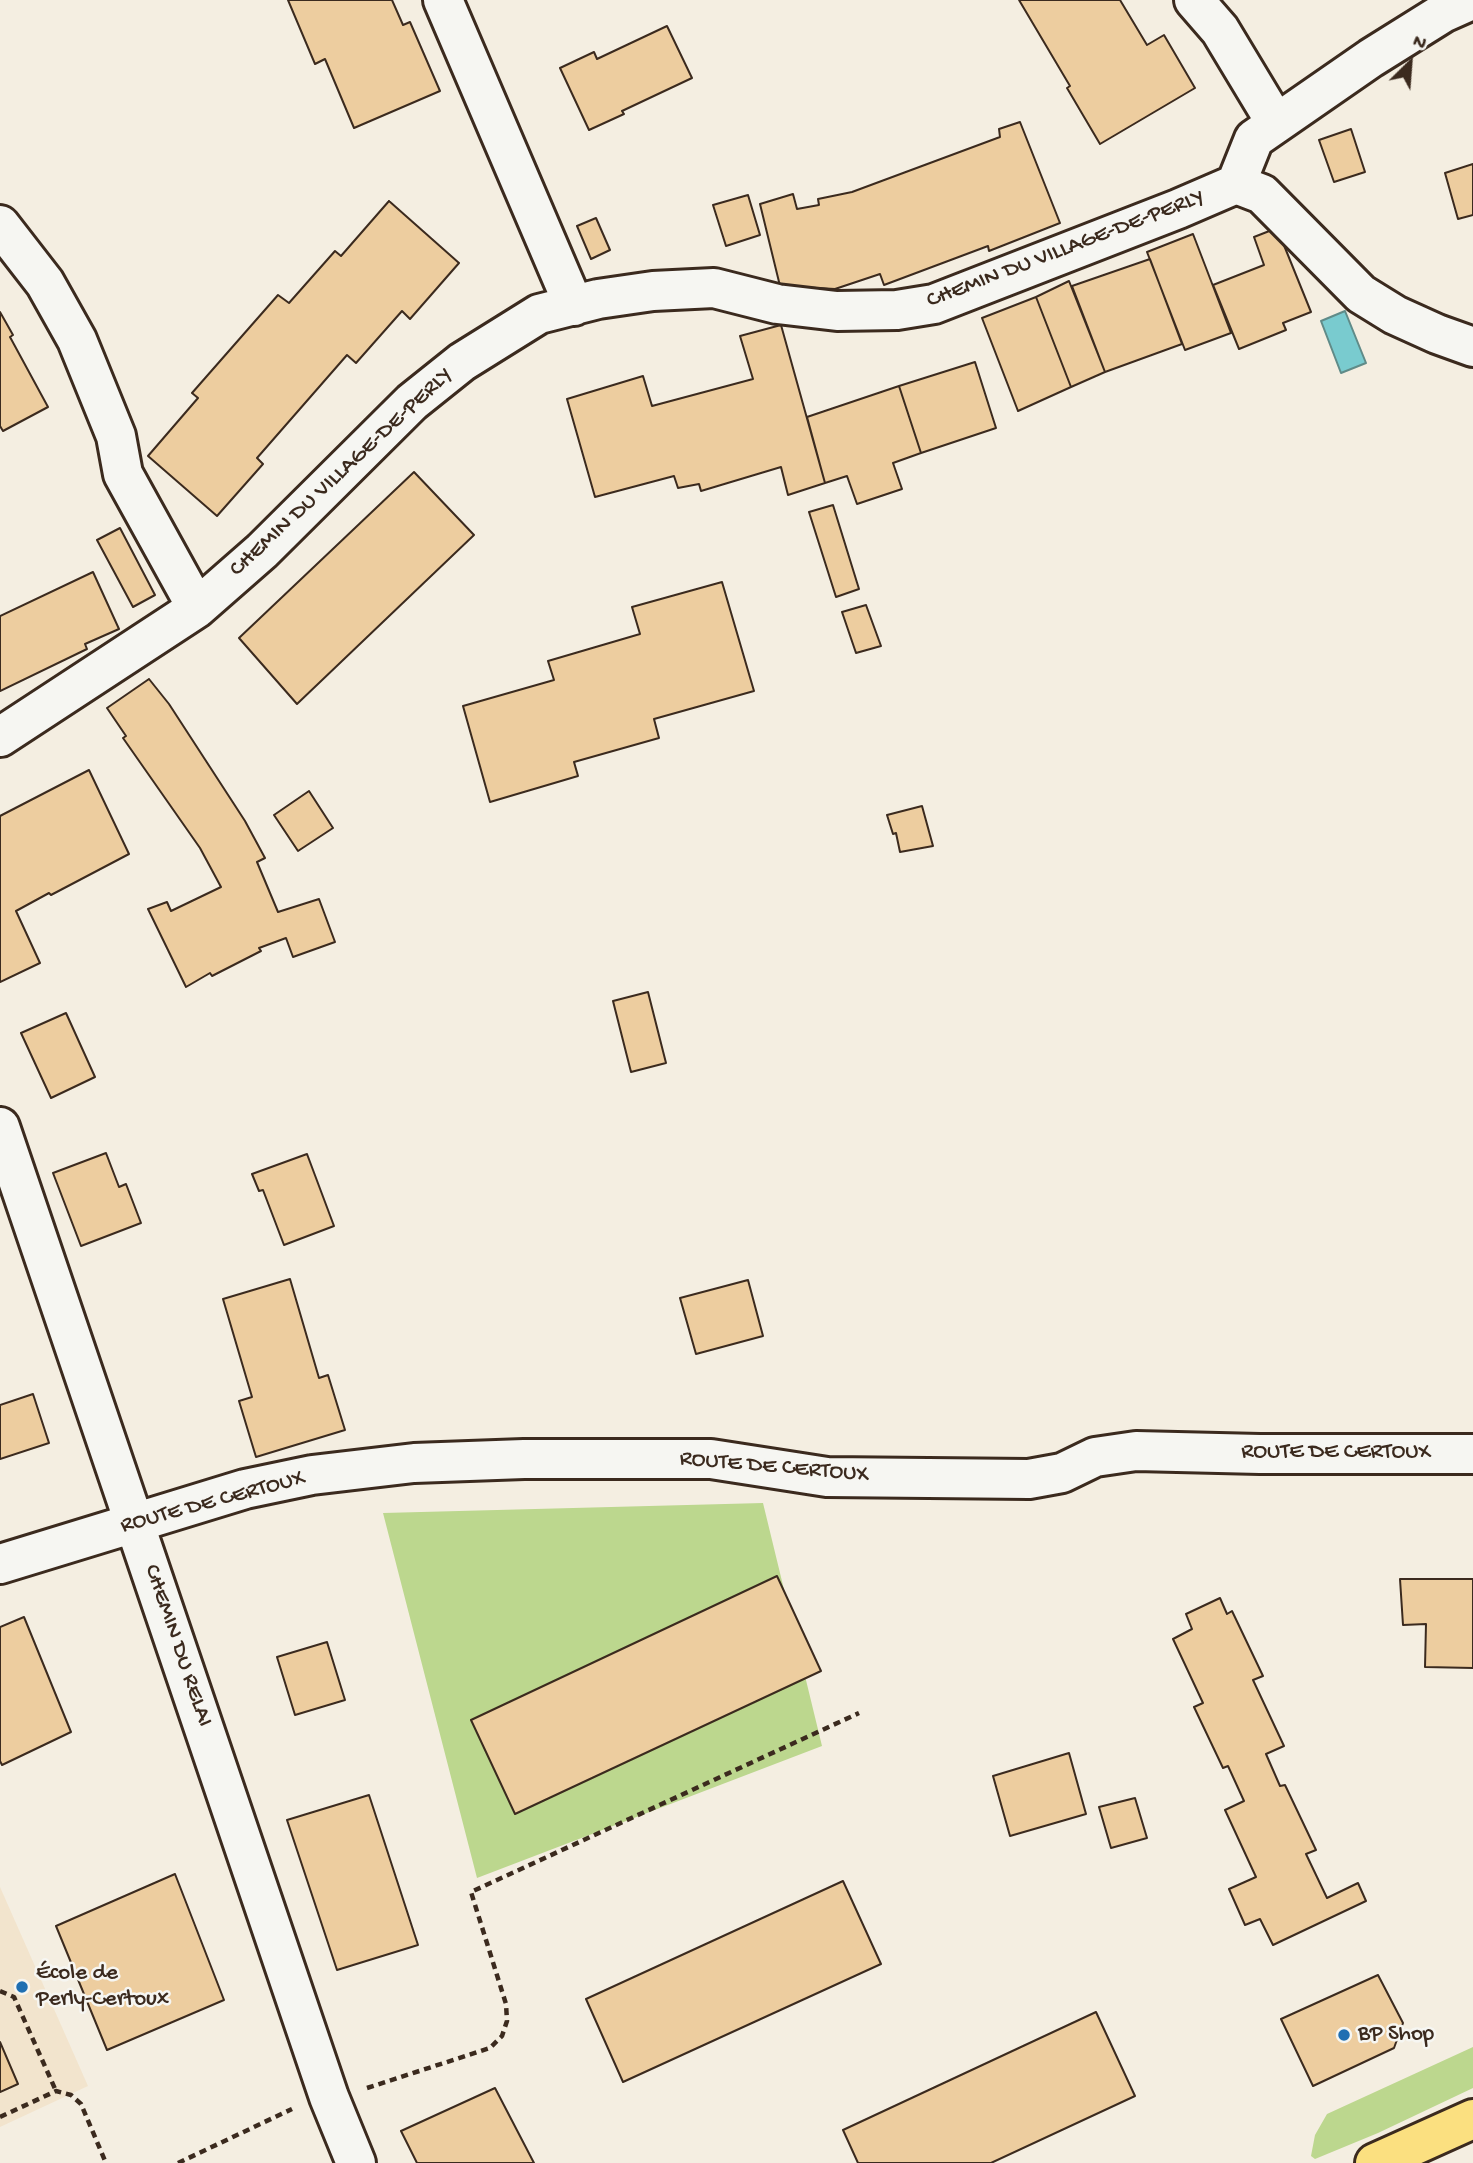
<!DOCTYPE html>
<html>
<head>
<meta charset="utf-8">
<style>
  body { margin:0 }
  #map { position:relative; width:1473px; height:2163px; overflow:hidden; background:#f4eee1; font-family:"Gochi Hand",sans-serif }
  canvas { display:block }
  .north { position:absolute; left:1375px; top:28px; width:70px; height:70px; -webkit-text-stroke:5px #f6f6f2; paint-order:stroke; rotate:25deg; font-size:19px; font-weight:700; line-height:28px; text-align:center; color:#3b2a1e }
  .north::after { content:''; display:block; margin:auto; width:24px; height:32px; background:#3b2a1e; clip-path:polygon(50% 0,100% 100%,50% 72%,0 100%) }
</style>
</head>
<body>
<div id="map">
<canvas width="1473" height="2163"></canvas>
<div class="north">N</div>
</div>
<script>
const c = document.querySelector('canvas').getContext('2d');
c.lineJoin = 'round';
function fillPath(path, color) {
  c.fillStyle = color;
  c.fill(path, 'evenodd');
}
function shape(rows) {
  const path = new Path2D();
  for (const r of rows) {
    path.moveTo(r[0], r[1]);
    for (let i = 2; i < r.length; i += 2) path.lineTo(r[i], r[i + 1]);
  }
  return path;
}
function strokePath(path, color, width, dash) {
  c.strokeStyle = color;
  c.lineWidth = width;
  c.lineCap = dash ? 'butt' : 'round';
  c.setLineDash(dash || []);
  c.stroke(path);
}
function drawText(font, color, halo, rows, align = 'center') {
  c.font = font + ' "Gochi Hand",sans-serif';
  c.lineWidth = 5;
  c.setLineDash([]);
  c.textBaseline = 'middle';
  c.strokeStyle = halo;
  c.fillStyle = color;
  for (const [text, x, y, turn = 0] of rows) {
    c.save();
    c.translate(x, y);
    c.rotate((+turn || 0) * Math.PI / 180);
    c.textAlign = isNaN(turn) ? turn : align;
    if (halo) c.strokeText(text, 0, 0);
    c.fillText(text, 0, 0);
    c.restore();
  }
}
fillPath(shape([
  [0,1887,88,2086,0,2127]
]), '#f2e4cd');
fillPath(shape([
  [763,1503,822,1746,477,1878,383,1513],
  [1473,2047,1473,2088,1378,2133,1315,2159,1311,2156,1315,2135,1327,2114]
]), '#bcd78e');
const water = shape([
  [1345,311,1366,363,1341,373,1321,321,1345,311]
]);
fillPath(water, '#79cbcf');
strokePath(water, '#608b88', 2);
const building = shape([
  [288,0,392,0,403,25,410,22,440,91,354,128,325,59,315,64,288,0],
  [1019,0,1120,0,1147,45,1164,35,1195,88,1100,144,1067,88,1070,86,1019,0],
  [667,26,692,78,622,111,624,114,589,130,560,68,594,52,597,59,667,26],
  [1020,122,1060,223,989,251,988,246,884,285,880,274,835,289,780,286,760,204,793,194,797,209,819,205,818,199,852,192,1000,137,999,129,1020,122],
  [1351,129,1365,172,1334,182,1319,140,1351,129],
  [1473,164,1473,215,1458,219,1445,173,1473,164],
  [748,195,760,235,726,246,713,205,748,195],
  [389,201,459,263,410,319,402,311,356,363,347,355,257,458,263,464,217,516,148,456,198,398,192,393,278,295,289,303,335,251,341,256,389,201],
  [596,218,610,250,591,259,577,226,596,218],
  [1277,228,1311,312,1283,323,1286,330,1239,349,1213,285,1264,265,1254,237,1277,228],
  [1193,234,1231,333,1185,350,1147,252,1193,234],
  [1150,259,1182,344,1105,372,1072,286,1150,259],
  [1069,281,1105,372,1071,387,1036,297,1069,281],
  [1036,297,1071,387,1018,411,982,318,1036,297],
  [0,312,13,335,10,337,48,407,3,431,0,426,0,312],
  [781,325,825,483,788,495,781,467,701,491,699,484,678,488,674,476,595,497,567,399,643,376,652,406,753,379,740,336,781,325],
  [975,362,996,428,921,453,899,386,975,362],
  [899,386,921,453,893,463,902,489,857,504,847,476,825,483,807,417,899,386],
  [414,472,474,535,297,704,239,638,414,472],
  [833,505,859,589,836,597,809,512,833,505],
  [120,528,155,595,133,607,97,540,120,528],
  [93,572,119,629,85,644,87,649,0,691,0,616,93,572],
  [722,582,754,691,654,719,659,738,574,762,578,776,490,802,463,706,554,680,548,661,640,634,632,607,722,582],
  [866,605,881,646,856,653,842,612,866,605],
  [149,679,169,704,245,821,265,858,257,862,278,912,319,899,335,942,293,957,286,938,259,948,261,951,212,976,210,973,186,987,148,909,167,902,171,911,221,887,200,848,123,738,126,736,107,708,149,679],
  [89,770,129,854,51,895,49,893,16,911,40,963,0,982,0,816,89,770],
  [309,791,333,828,298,851,274,815,309,791],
  [922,806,933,846,900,852,896,833,893,834,887,815,922,806],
  [648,992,666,1063,631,1072,613,1001,648,992],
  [66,1013,95,1077,51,1098,21,1033,66,1013],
  [106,1153,119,1187,126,1184,141,1223,81,1246,53,1173,106,1153],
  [307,1154,334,1226,284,1245,263,1190,259,1191,252,1174,307,1154],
  [290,1279,319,1378,328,1375,345,1430,256,1457,239,1401,252,1397,223,1299,290,1279],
  [748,1280,763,1336,696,1354,680,1298,748,1280],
  [33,1394,49,1443,0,1459,0,1405,33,1394],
  [777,1576,821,1671,515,1814,471,1720,777,1576],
  [1400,1579,1473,1579,1473,1668,1425,1667,1426,1624,1403,1625,1400,1579],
  [1220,1598,1227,1614,1232,1611,1263,1676,1253,1680,1284,1746,1266,1754,1280,1786,1285,1785,1316,1850,1306,1854,1327,1898,1358,1883,1366,1901,1273,1945,1260,1919,1245,1925,1229,1889,1256,1877,1225,1810,1244,1801,1228,1766,1223,1768,1194,1707,1203,1703,1173,1639,1192,1629,1186,1614,1220,1598],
  [24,1617,71,1732,2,1765,0,1761,0,1627,24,1617],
  [327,1642,345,1700,295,1715,277,1657,327,1642],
  [1069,1753,1086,1814,1010,1836,993,1776,1069,1753],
  [369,1795,418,1945,337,1970,287,1820,369,1795],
  [1135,1798,1147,1838,1111,1848,1099,1807,1135,1798],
  [175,1874,224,2000,107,2050,56,1926,175,1874],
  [843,1881,881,1964,623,2082,586,1999,843,1881],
  [1378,1975,1403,2023,1394,2048,1313,2086,1281,2019,1378,1975],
  [1096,2012,1135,2096,991,2163,858,2163,843,2130,1096,2012],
  [0,2042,18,2084,0,2092,0,2042],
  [495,2088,534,2163,417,2163,401,2131,495,2088]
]);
fillPath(building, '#edcd9f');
strokePath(building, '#3b2a1e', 2);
const minor = shape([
  [443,0,574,306],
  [1194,0,1220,30,1276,123],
  [1236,184,1254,139,1371,58,1443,13,1472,0],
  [1236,184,1262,194,1361,294,1395,315,1437,334,1473,347],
  [0,225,45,283,77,340,116,436,123,474,197,608],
  [0,737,197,608,262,551,412,402,462,362,539,314,598,299,653,291,714,288,777,304,837,311,897,310,934,304,1178,209,1236,184],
  [0,1127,329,2097,356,2163],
  [0,1564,245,1489,312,1475,414,1463,524,1459,711,1459,827,1477,1029,1479,1062,1473,1095,1457,1136,1451,1260,1454,1473,1454]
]);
const major = shape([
  [1375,2163,1473,2119]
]);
strokePath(minor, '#3b2a1e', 44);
strokePath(major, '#3b2a1e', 44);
strokePath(shape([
  [0,1991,14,1997,56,2091],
  [367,2088,490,2048,502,2036,507,2021,506,2004,471,1892,859,1713],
  [0,2117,56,2091,71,2095,81,2104,106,2163],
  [178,2163,292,2109]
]), '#3b2a1e', 4.5, [7, 5]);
strokePath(minor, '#f6f6f2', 38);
strokePath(major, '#fbe080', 38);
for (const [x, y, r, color] of [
  [22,1987,7,"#1f6fb2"],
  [1344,2035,7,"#1f6fb2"]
]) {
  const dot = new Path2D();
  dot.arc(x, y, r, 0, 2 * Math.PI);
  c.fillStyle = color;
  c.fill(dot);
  strokePath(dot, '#f6f6f2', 2.5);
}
drawText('23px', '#3b2a1e', '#f6f6f2', [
  ["CHEMIN DU VILLAGE-DE-PERLY",1066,250,-21],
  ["CHEMIN DU VILLAGE-DE-PERLY",342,473,-43],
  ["ROUTE DE CERTOUX",1336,1453],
  ["ROUTE DE CERTOUX",774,1468,5],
  ["ROUTE DE CERTOUX",213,1503,-15],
  ["CHEMIN DU RELAI",177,1646,71]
]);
drawText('23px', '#3b2a1e', '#f6f6f2', [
  ["École de",36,1974],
  ["Perly-Certoux",36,2000],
  ["BP Shop",1358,2035]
], 'left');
</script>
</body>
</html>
